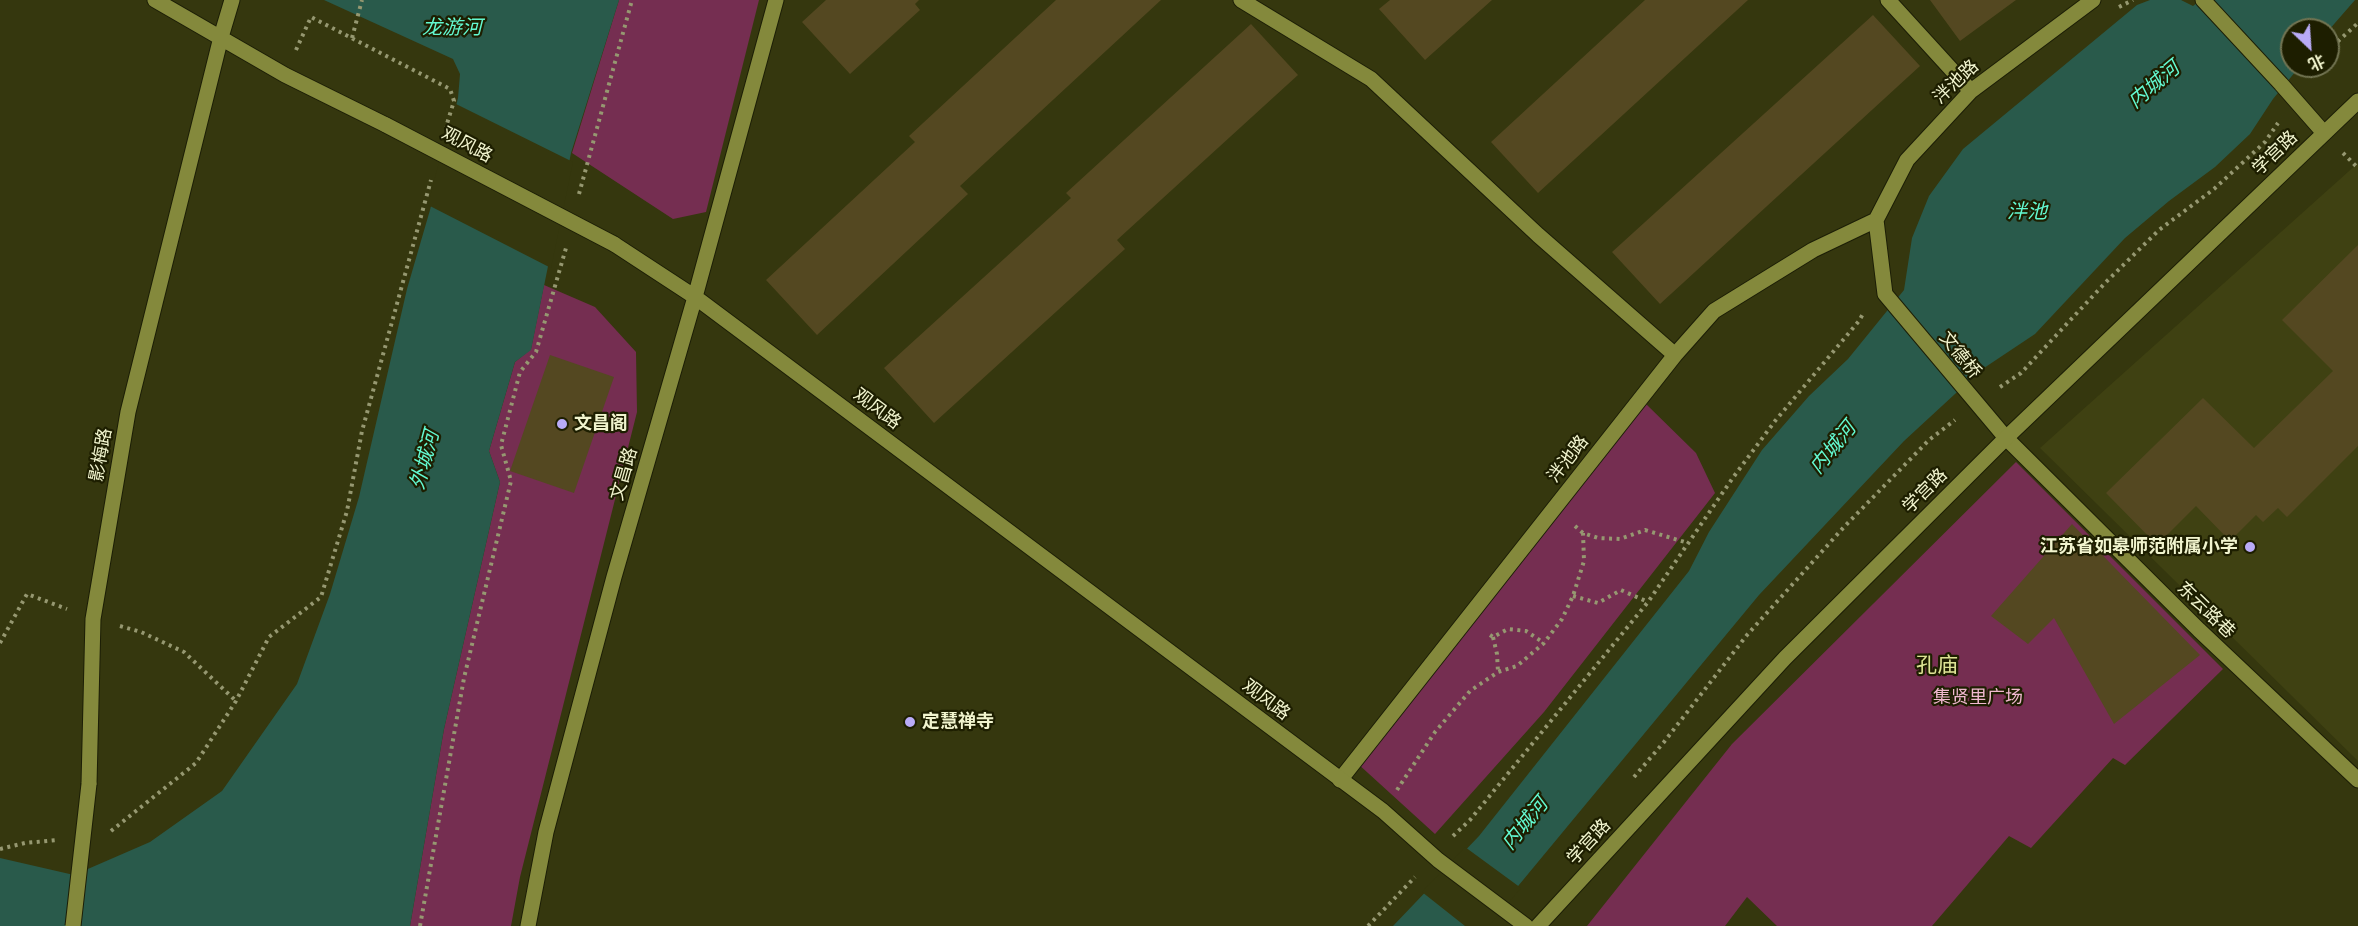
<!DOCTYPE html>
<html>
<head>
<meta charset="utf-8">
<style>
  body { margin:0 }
  #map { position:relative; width:2358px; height:926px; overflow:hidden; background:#35370e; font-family:Mulish,"Noto Sans SC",sans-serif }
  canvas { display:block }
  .north { position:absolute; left:2280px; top:18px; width:60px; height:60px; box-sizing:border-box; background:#1d1e00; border:2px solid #727452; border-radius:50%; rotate:155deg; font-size:16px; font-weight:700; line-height:24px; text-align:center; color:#f1f4ce }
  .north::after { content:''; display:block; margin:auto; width:21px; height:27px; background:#b9abf7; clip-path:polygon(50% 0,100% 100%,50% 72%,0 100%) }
</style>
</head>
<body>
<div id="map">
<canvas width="2358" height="926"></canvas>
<div class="north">北</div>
</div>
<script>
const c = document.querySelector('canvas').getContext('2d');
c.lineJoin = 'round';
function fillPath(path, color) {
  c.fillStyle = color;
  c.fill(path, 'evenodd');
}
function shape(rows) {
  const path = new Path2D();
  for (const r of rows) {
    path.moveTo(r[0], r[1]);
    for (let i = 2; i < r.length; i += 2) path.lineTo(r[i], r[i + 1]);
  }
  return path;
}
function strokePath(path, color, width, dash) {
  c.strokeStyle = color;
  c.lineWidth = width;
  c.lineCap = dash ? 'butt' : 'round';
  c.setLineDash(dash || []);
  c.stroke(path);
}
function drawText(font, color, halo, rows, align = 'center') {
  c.font = font + ' Mulish,"Noto Sans SC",sans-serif';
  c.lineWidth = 4.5;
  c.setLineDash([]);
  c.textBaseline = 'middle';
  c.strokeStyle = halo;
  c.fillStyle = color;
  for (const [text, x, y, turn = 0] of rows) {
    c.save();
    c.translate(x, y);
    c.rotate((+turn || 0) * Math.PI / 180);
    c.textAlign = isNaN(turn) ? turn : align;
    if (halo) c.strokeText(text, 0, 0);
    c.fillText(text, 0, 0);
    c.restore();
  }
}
fillPath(shape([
  [2358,163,2358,761,2040,448]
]), '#3f4112');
fillPath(shape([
  [619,0,759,0,706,212,673,219,572,153],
  [544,285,595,307,636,352,637,412,520,877,511,926,410,926,444,729,500,482,489,451,515,362,531,349],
  [1646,404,1696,453,1715,493,1544,712,1435,834,1357,763],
  [2016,462,2223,669,2125,765,2113,758,2031,848,2009,836,1932,926,1777,926,1747,897,1725,926,1587,926,1732,744]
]), '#752e51');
fillPath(shape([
  [324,0,619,0,571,153,531,350,515,362,489,451,500,482,444,729,410,926,0,926,0,858,74,875,150,842,222,791,297,684,330,594,359,497,407,289,430,210,458,98,460,74,453,59],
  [2150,0,2181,0,2193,6,2201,0,2355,0,2328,31,2292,30,2292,66,2300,66,2273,99,2250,134,2215,167,2169,201,2125,238,2035,334,1981,370,1904,441,1759,595,1485,926,1393,926,1479,836,1689,571,1709,532,1762,450,1809,396,1848,359,1904,290,1912,238,1929,196,1963,149,2137,5]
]), '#295a4b');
fillPath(shape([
  [454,103,573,162,551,268,428,205],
  [1465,847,1521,888,1489,926,1465,926,1422,892]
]), '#35370e');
fillPath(shape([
  [826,0,919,0,915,4,920,10,850,74,802,22],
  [1056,0,1161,0,960,186,968,194,817,335,766,280,915,142,909,136],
  [1390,0,1492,0,1425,60,1379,9],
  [1645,0,1748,0,1538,193,1491,142],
  [1930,0,2016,0,1960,41],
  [1873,15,1920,66,1660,304,1612,252],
  [1251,24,1298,75,1117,240,1125,249,934,423,884,368,1071,198,1066,193],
  [2358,245,2358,446,2287,517,2278,508,2263,522,2256,515,2230,541,2196,506,2157,545,2106,493,2203,398,2254,448,2333,371,2282,320],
  [550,355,614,377,574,493,510,471],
  [2072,524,2200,655,2114,724,2054,618,2028,644,1991,616]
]), '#544821');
const lane = shape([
  [2006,438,2199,630,2358,780]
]);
const street = shape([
  [1241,0,1371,79,1538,235,1675,355],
  [1888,0,1971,91],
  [2203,0,2281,84,2324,133],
  [2006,438,1885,294,1876,220,1907,160,1971,91,2093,0],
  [1340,780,1675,355,1714,311,1813,250,1876,220]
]);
const secondary = shape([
  [155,0,285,75,386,125],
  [614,244,695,297,1383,811,1438,860,1526,926],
  [89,784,93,619,128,412,221,37,232,0],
  [528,926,546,832,614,577,695,297,776,0],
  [1538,926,1785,658,2006,438,2358,101]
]);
strokePath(lane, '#1c1e06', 17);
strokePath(street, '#1c1e06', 17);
strokePath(secondary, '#1c1e06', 17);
strokePath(shape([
  [2119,7,2133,0],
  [352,38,362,0],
  [296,50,311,17,450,89,454,101,446,127],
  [2328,53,2336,43,2358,23],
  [2310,77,2319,66],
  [2343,153,2358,168],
  [579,194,632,0],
  [2000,387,2021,373,2105,283,2159,230,2214,189,2265,142,2278,123],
  [1575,526,1583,533,1598,538,1620,539,1645,530,1688,543],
  [1573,596,1598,603,1621,590,1648,602],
  [120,626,141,632,184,652,236,701],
  [1490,635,1493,637,1508,629,1526,631,1544,643],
  [1493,637,1497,654,1498,672],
  [0,643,27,594,67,609],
  [1634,777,1664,742,1747,635,1844,527,1929,440,1955,420],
  [1397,790,1435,732,1470,691,1498,672,1517,666,1544,643,1562,619,1573,596,1584,561,1583,533],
  [111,831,196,763,236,701,269,637,321,597,347,511,362,431,431,180],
  [1453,836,1470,820,1648,602,1732,479,1775,421,1859,321,1864,312],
  [0,849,25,843,57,840],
  [420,926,464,678,511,481,501,445,520,372,536,352,566,248],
  [1368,926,1415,877]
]), '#969871', 4, [3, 4.5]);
strokePath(lane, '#84893c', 15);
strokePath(street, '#84893c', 15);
strokePath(secondary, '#84893c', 15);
const secondaryBridge = shape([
  [386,125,614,244],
  [73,926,89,784]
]);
strokePath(secondaryBridge, '#1c1e06', 17, []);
strokePath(secondaryBridge, '#84893c', 15);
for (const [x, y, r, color] of [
  [562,424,6,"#b9abf7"],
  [2250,547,6,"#b9abf7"],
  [910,722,6,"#b9abf7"]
]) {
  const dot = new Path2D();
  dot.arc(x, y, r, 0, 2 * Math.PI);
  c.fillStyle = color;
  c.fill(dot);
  strokePath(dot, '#1d1e00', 2);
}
drawText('18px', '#f1f4ce', '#1d1e00', [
  ["泮池路",1956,82,-43],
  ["观风路",467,145,28],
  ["学宫路",2275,153,-44],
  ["文德桥",1960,355,51],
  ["观风路",877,409,37],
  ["影梅路",101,455,-80],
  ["泮池路",1568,459,-52],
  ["文昌路",624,474,-74],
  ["学宫路",1925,491,-45],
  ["东云路巷",2206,610,44],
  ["观风路",1266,700,37],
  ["学宫路",1589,842,-47]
]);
drawText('bold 18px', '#f1f4ce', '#1d1e00', [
  ["文昌阁",574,424],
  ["江苏省如皋师范附属小学",2238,547,"right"],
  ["定慧禅寺",922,722]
], 'left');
drawText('18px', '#f0b8cf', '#1d1e00', [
  ["集贤里广场",1978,698]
]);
drawText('italic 20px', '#63f9d1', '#1d1e00', [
  ["龙游河",452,28],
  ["内城河",2154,85,-40],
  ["泮池",2027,212],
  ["内城河",1833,448,-51],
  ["外城河",425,460,-75],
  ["内城河",1525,824,-51]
]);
drawText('21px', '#dde394', '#1d1e00', [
  ["孔庙",1937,666]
]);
</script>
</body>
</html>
